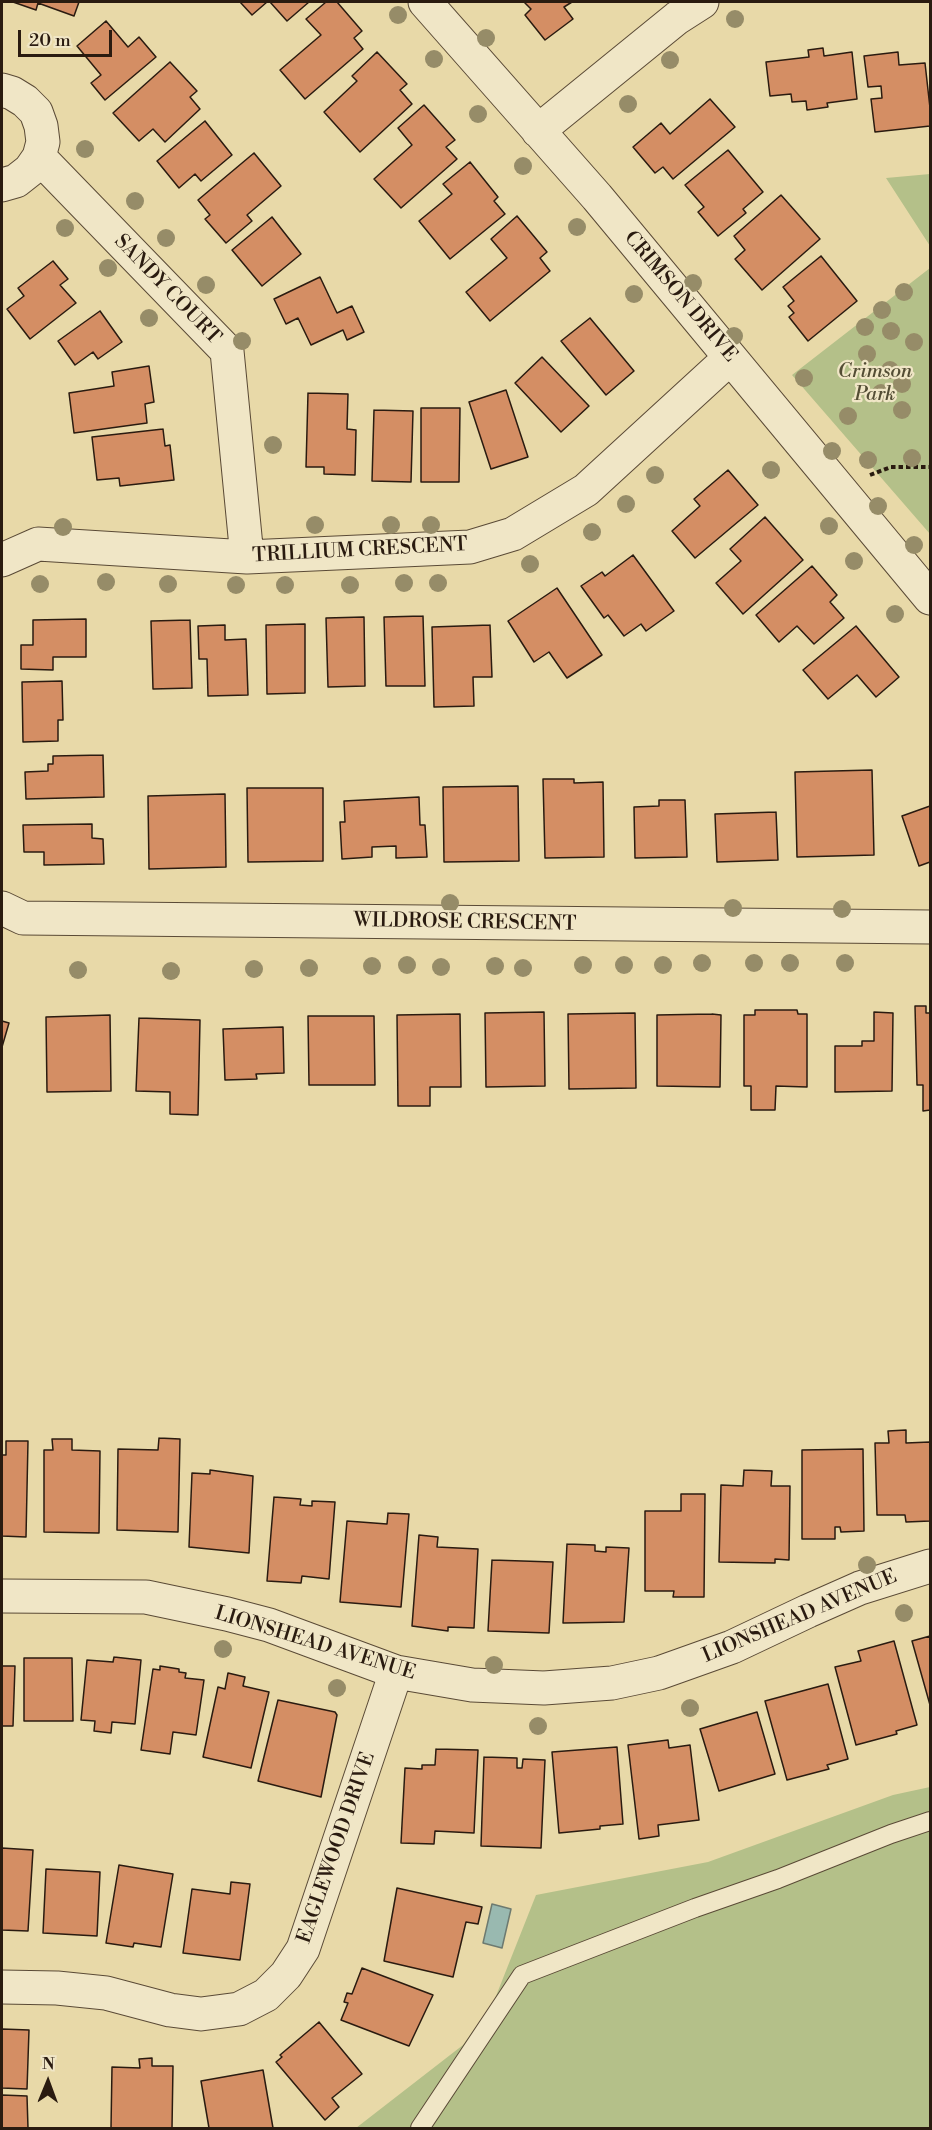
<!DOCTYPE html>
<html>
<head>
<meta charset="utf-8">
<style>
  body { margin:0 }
  #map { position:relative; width:932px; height:2130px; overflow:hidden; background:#e8d9a8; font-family:"Libre Bodoni",serif }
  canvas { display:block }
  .frame { position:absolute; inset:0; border:3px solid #2a1b10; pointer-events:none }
  .north { position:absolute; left:18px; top:2052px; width:60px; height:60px; -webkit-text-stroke:4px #f0e6c6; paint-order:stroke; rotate:1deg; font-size:16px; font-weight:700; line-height:24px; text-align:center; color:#2a1b10 }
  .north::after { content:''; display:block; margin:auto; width:21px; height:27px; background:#2a1b10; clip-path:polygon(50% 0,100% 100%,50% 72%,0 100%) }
  .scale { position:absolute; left:18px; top:30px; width:94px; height:27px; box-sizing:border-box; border:3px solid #2a1b10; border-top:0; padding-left:8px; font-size:18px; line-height:21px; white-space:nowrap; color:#2a1b10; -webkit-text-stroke:4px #f0e6c6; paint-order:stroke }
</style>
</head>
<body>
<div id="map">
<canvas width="932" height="2130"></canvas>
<div class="frame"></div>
<div class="north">N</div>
<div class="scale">20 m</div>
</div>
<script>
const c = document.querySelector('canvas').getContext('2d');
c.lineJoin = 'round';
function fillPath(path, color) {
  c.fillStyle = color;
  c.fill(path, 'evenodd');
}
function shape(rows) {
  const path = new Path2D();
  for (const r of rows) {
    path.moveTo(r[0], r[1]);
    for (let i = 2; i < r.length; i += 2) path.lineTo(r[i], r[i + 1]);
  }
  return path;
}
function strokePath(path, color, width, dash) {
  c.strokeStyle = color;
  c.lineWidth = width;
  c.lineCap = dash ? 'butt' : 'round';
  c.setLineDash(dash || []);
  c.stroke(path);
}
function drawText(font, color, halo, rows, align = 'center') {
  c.font = font + ' "Libre Bodoni",serif';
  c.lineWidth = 4.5;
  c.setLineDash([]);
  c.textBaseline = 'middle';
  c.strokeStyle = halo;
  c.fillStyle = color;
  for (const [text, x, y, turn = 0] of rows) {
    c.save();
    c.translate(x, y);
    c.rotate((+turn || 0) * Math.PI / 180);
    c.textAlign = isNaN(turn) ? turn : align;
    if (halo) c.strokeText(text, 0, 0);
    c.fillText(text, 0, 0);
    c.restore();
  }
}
fillPath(shape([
  [930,174,930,246,886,178],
  [930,268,930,534,792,375],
  [930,1787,930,2128,356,2128,463,2045,494,2001,536,1895,708,1862,893,1795]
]), '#b4c089');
const water = shape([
  [492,1904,511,1909,502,1948,483,1943,492,1904]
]);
fillPath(water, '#99b9b0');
strokePath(water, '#6d7a70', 1.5);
const building = shape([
  [13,2,79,2,74,16,38,3,36,10,13,2],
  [240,2,267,2,252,15,240,2],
  [270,2,309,2,287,21,270,2],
  [326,2,337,2,362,31,354,38,363,49,305,99,280,70,321,35,306,19,326,2],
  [524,2,572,2,564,7,573,19,545,40,525,15,531,9,524,2],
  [106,21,128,47,139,37,156,57,105,100,91,83,101,75,77,46,106,21],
  [823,48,824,56,852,52,857,99,827,103,828,107,807,110,806,101,792,102,791,94,770,96,766,62,809,57,808,50,823,48],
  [377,52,407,84,400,90,412,104,360,152,324,112,357,81,352,76,377,52],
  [898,52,899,65,925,63,930,108,930,126,875,132,871,99,882,98,881,86,868,87,864,56,898,52],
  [170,62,197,91,190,97,200,109,165,142,153,129,139,141,113,113,170,62],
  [710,99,735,127,673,179,663,167,655,173,633,147,661,123,670,134,710,99],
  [424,105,455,140,446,147,457,159,401,208,374,179,412,145,398,128,424,105],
  [205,121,232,155,201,181,195,174,179,188,157,161,205,121],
  [728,150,763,192,743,209,746,213,718,236,698,212,704,207,685,185,728,150],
  [254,153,281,186,247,215,252,221,226,243,205,219,210,215,198,200,254,153],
  [470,162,498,197,494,201,505,214,450,259,419,221,452,194,443,184,470,162],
  [781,195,820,239,762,290,735,259,745,250,734,236,781,195],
  [517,216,547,252,540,258,550,271,490,321,466,292,507,258,491,239,517,216],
  [272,217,301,254,262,286,232,250,272,217],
  [821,256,857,301,808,341,789,317,794,313,788,306,794,301,783,287,821,256],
  [53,261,68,279,60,285,76,303,30,339,7,309,24,296,18,288,53,261],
  [320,277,337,313,352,306,364,332,347,340,343,330,311,345,298,318,286,324,274,299,320,277],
  [100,311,122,342,98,359,93,352,75,365,58,341,100,311],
  [590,318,634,371,606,395,561,341,590,318],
  [542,357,589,406,561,432,515,383,542,357],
  [149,366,154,402,145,404,147,423,74,433,69,393,114,386,112,372,149,366],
  [506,390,528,457,491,469,469,402,506,390],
  [308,393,348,394,347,429,356,430,355,475,324,474,324,467,306,467,308,393],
  [421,408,460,408,459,482,421,482,421,408],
  [374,410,413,411,411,482,372,481,374,410],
  [163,429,165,446,170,445,174,480,120,486,119,478,97,480,92,437,163,429],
  [728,470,758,505,695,558,672,531,700,506,694,499,728,470],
  [765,517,803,560,743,614,716,583,741,561,730,549,765,517],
  [633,555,674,611,646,631,641,624,624,636,608,615,604,618,581,586,602,572,605,576,633,555],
  [812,566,837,595,830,602,844,618,814,644,797,626,779,642,756,615,812,566],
  [557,588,602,655,567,678,549,652,534,662,508,621,557,588],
  [423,616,425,686,386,686,384,617,423,616],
  [364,617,365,686,328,687,326,618,364,617],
  [86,619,86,657,53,657,53,670,21,669,21,645,33,645,33,620,86,619],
  [190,620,192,688,153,689,151,621,190,620],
  [305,624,305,693,267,694,266,625,305,624],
  [225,625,225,640,246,639,248,695,208,696,207,659,199,659,198,626,225,625],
  [490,625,492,677,473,677,474,706,434,707,432,627,490,625],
  [856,626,899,677,876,697,857,675,828,699,803,670,856,626],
  [62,681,63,720,58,720,58,741,23,742,22,682,62,681],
  [103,755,104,797,26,799,25,772,48,771,48,764,53,764,53,756,103,755],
  [872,770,874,855,797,857,795,772,872,770],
  [543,779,574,779,574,783,603,782,604,857,545,858,543,779],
  [518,786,519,861,444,862,443,787,518,786],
  [247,788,323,788,323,861,248,862,247,788],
  [225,794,226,867,149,869,148,796,225,794],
  [419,797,420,825,425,825,427,857,396,858,396,846,372,847,372,857,342,859,340,822,345,822,344,801,419,797],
  [659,800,685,800,687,857,635,858,634,807,659,806,659,800],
  [930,806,930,862,919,866,902,816,930,806],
  [776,812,778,860,717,862,715,814,776,812],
  [92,824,92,838,103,839,104,864,44,865,44,852,24,852,23,825,92,824],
  [915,1006,926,1006,926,1013,930,1013,930,1110,923,1111,923,1085,917,1085,915,1006],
  [755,1010,797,1010,798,1014,807,1014,807,1087,776,1086,775,1110,751,1110,751,1086,744,1086,744,1015,755,1015,755,1010],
  [544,1012,545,1086,486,1087,485,1013,544,1012],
  [874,1012,893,1013,892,1091,835,1092,835,1046,862,1046,862,1041,874,1041,874,1012],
  [635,1013,636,1088,569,1089,568,1014,635,1013],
  [460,1014,461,1087,430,1087,430,1106,398,1106,397,1015,460,1014],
  [712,1014,721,1015,720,1087,657,1086,657,1015,712,1014],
  [110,1015,111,1091,47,1092,46,1017,110,1015],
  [308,1016,374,1016,375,1085,309,1085,308,1016],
  [139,1018,200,1020,198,1115,170,1114,170,1092,136,1091,139,1018],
  [2,1021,9,1023,2,1047,2,1021],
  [283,1027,284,1073,256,1074,257,1079,225,1080,223,1029,283,1027],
  [906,1430,906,1443,930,1442,930,1521,906,1522,905,1515,877,1515,875,1443,889,1443,888,1431,906,1430],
  [159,1438,180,1439,178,1532,117,1530,118,1449,158,1450,159,1438],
  [52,1439,72,1439,72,1450,100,1451,99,1533,44,1532,44,1450,53,1450,52,1439],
  [6,1441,28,1441,26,1537,2,1536,2,1455,6,1455,6,1441],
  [863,1449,864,1531,841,1532,840,1527,835,1527,835,1539,802,1539,802,1450,863,1449],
  [210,1470,253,1476,249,1553,189,1547,192,1473,210,1474,210,1470],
  [744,1470,772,1471,771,1486,790,1486,789,1560,775,1559,775,1563,719,1562,721,1485,743,1486,744,1470],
  [681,1494,705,1494,704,1597,673,1597,674,1591,645,1591,645,1511,681,1511,681,1494],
  [274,1497,301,1499,300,1505,312,1506,312,1501,335,1502,329,1579,302,1576,301,1583,267,1581,274,1497],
  [388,1513,409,1514,401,1607,340,1602,347,1521,387,1524,388,1513],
  [419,1535,438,1537,437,1547,478,1549,474,1628,448,1627,448,1631,412,1626,419,1535],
  [567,1544,595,1545,595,1551,606,1552,606,1547,629,1548,624,1622,563,1623,567,1544],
  [492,1560,553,1562,549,1633,488,1631,492,1560],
  [930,1636,930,1705,912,1641,930,1636],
  [894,1641,917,1725,896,1731,897,1734,856,1745,835,1667,861,1661,858,1651,894,1641],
  [114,1657,141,1660,135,1724,112,1722,111,1733,94,1731,95,1721,81,1720,87,1660,113,1662,114,1657],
  [24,1658,72,1658,73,1721,24,1721,24,1658],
  [2,1666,15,1666,13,1726,2,1726,2,1666],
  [160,1666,179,1669,179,1672,186,1673,185,1678,204,1680,196,1735,173,1732,170,1754,141,1750,153,1669,160,1670,160,1666],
  [228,1673,245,1677,243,1686,269,1692,251,1768,203,1757,218,1687,225,1689,228,1673],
  [828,1684,848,1759,827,1765,829,1769,787,1780,765,1701,828,1684],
  [278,1700,335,1712,337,1715,321,1797,258,1781,278,1700],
  [757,1712,775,1774,719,1791,700,1729,757,1712],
  [668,1740,669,1748,690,1745,699,1820,658,1825,659,1836,639,1839,628,1745,668,1740],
  [617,1747,623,1824,600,1826,600,1829,559,1833,552,1752,617,1747],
  [436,1749,478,1750,474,1833,435,1831,434,1844,401,1843,405,1768,422,1769,422,1765,435,1765,436,1749],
  [484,1757,517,1758,517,1768,522,1768,523,1759,545,1760,541,1848,481,1846,484,1757],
  [2,1848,33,1850,28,1931,2,1930,2,1848],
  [119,1865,173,1874,161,1947,134,1943,133,1947,106,1943,119,1865],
  [46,1869,100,1872,97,1936,43,1933,46,1869],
  [231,1882,250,1884,240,1960,183,1953,192,1889,230,1894,231,1882],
  [397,1888,482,1907,478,1924,466,1922,453,1977,384,1961,397,1888],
  [362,1968,433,1995,409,2046,341,2020,348,2003,344,2002,347,1993,352,1994,362,1968],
  [319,2022,362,2074,332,2098,339,2107,325,2120,276,2062,282,2057,280,2055,319,2022],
  [2,2029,29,2030,27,2089,2,2088,2,2029],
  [152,2058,152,2066,173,2066,172,2128,111,2128,112,2067,140,2068,139,2059,152,2058],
  [263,2070,273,2128,209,2128,201,2081,263,2070],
  [2,2095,27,2096,28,2128,2,2128,2,2095]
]);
fillPath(building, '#d48e64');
strokePath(building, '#2a1b10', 1.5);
const lane = shape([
  [420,2128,522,1975,695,1908,778,1879,891,1834,930,1821]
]);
const street = shape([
  [425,2,597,197,930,598],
  [2,90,12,93,25,101,36,112,41,126,43,142,39,157,30,170,16,181,2,185],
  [538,131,677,18,702,2],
  [39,157,227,351,247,557],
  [2,560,38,544,247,557,470,547,513,534,586,490,730,358],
  [2,908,23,918,930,927],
  [2,1596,146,1597,227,1614,269,1625,396,1672,472,1685,544,1688,612,1683,659,1673,732,1647,808,1611,860,1588,930,1566],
  [2,1987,57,1988,106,1993,170,2010,201,2014,239,2009,266,1995,286,1975,303,1949,396,1672]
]);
strokePath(lane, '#5a4a36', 20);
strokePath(street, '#5a4a36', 35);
strokePath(shape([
  [870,475,891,467,930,467]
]), '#2a1b10', 4, [4.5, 3]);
strokePath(lane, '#f0e6c6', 18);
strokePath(street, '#f0e6c6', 33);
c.fillStyle = '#968c68';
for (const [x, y] of [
  [398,15],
  [735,19],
  [486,38],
  [434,59],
  [670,60],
  [628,104],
  [478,114],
  [85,149],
  [523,166],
  [135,201],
  [577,227],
  [65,228],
  [166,238],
  [108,268],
  [693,283],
  [206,285],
  [904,292],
  [634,294],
  [882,310],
  [149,318],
  [865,327],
  [891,331],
  [734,336],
  [242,341],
  [914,342],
  [867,354],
  [890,370],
  [804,378],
  [902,384],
  [881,393],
  [902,410],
  [848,416],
  [273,445],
  [832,451],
  [912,458],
  [868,460],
  [771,470],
  [655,475],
  [626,504],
  [878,506],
  [315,525],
  [391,525],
  [431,525],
  [829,526],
  [63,527],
  [592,532],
  [914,545],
  [854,561],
  [530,564],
  [106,582],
  [404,583],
  [438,583],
  [40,584],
  [168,584],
  [236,585],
  [285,585],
  [350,585],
  [895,614],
  [450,903],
  [733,908],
  [842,909],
  [702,963],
  [754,963],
  [790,963],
  [845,963],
  [407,965],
  [583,965],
  [624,965],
  [663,965],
  [372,966],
  [495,966],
  [441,967],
  [309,968],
  [523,968],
  [254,969],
  [78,970],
  [171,971],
  [867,1565],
  [904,1613],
  [223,1649],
  [494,1665],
  [337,1688],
  [690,1708],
  [538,1726]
]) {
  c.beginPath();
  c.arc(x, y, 9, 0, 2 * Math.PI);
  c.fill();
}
drawText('20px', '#2a1b10', '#f0e6c6', [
  ["SANDY COURT",167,290,46],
  ["CRIMSON DRIVE",680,297,50],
  ["TRILLIUM CRESCENT",360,551,-3],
  ["WILDROSE CRESCENT",465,923,1],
  ["LIONSHEAD AVENUE",800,1617,-23],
  ["LIONSHEAD AVENUE",315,1644,17],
  ["EAGLEWOOD DRIVE",337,1848,-71]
]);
drawText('italic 20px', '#534d34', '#f0e6c6', [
  ["Crimson",875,372],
  ["Park",875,395]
]);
</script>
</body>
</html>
